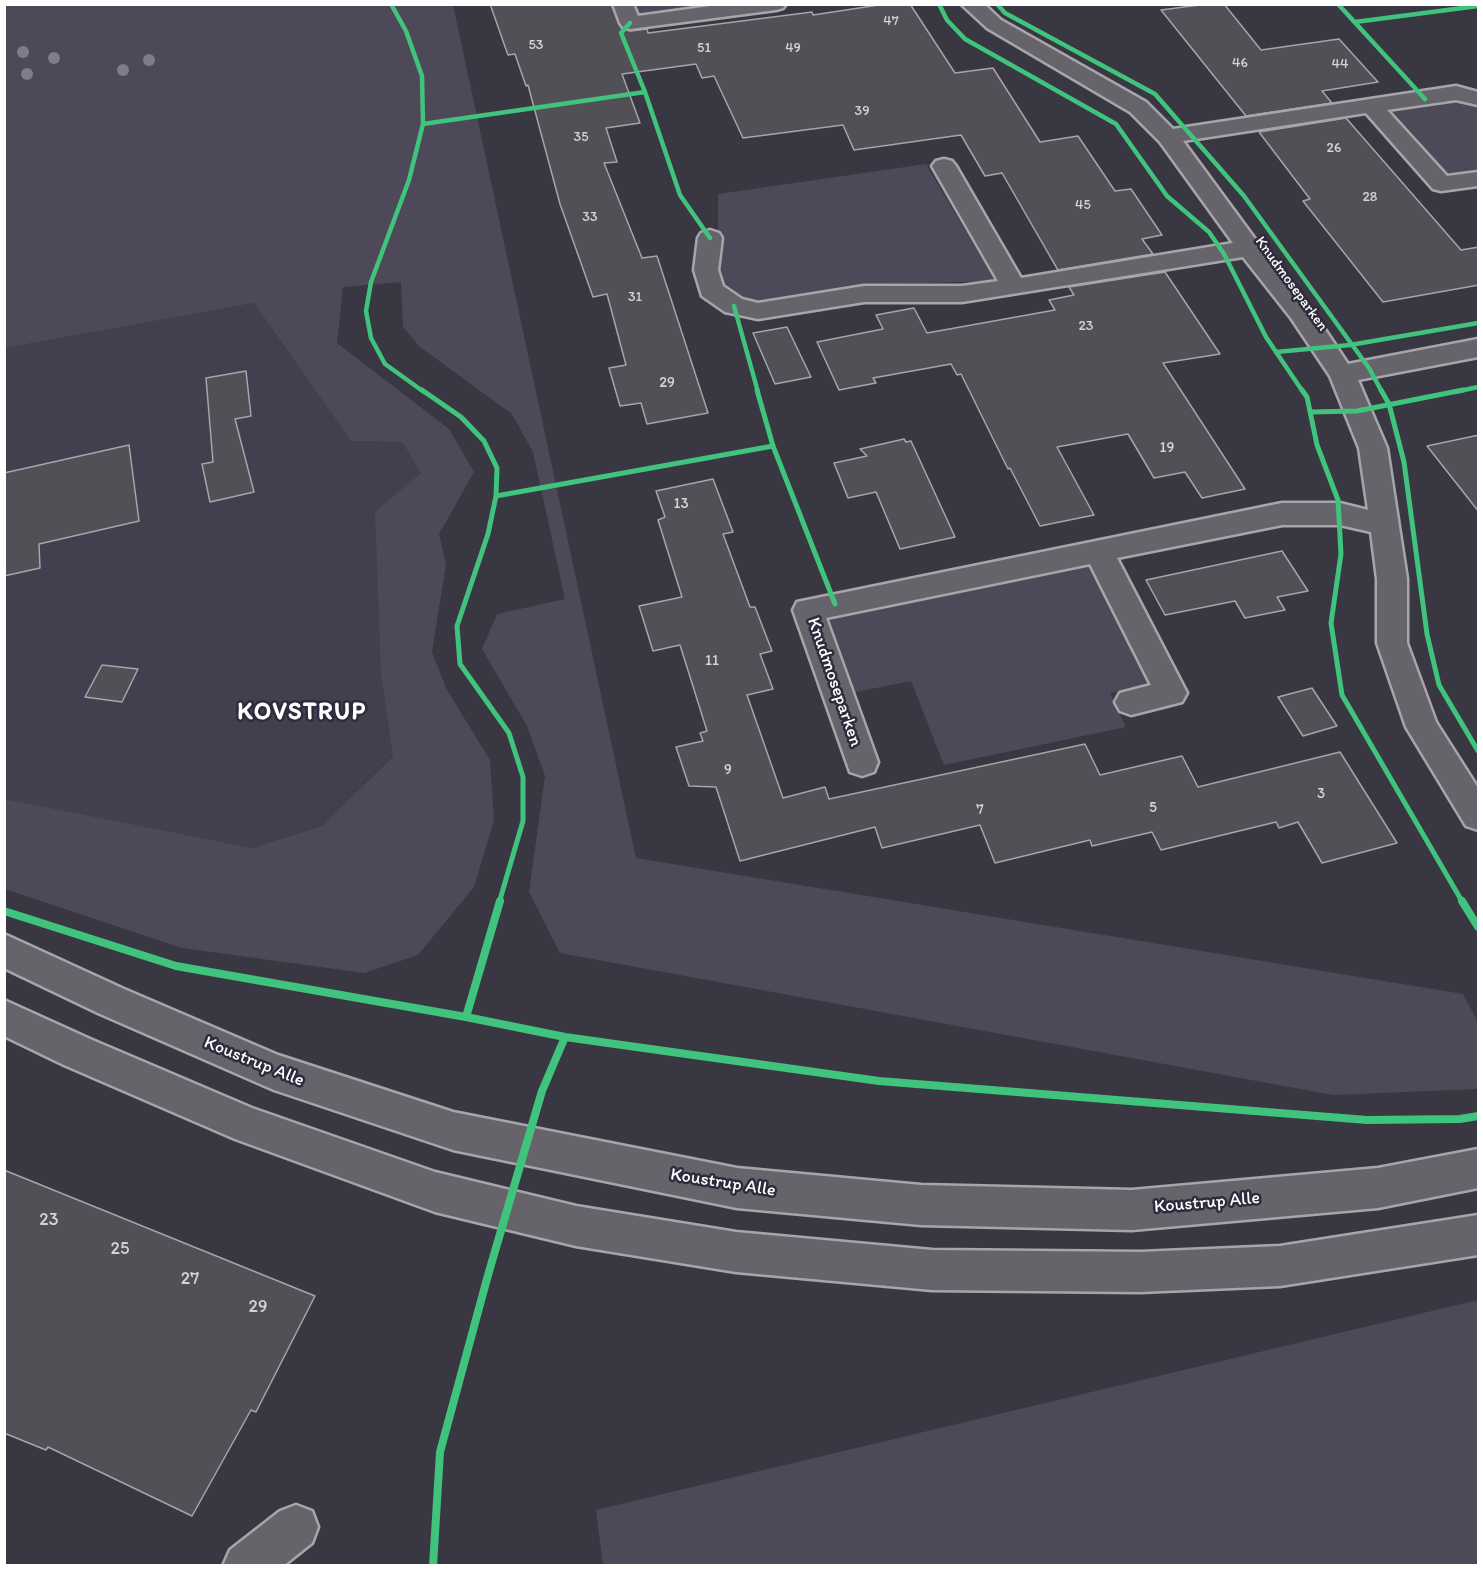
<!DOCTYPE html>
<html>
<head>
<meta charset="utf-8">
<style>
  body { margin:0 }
  #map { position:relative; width:1483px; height:1570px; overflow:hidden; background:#393741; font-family:Itim,sans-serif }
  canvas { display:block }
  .frame { position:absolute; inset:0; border:6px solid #fff; pointer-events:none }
</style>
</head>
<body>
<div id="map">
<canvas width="1483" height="1570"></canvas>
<div class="frame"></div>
</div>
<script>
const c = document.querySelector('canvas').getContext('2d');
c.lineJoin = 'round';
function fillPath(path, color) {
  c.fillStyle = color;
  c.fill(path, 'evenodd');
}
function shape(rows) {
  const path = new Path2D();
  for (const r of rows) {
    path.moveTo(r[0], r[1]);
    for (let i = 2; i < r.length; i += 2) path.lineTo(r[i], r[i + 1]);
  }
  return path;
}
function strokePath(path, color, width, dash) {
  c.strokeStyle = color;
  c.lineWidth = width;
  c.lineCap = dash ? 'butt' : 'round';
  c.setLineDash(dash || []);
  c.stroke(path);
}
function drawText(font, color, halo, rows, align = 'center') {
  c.font = font + ' Itim,sans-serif';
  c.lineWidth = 5;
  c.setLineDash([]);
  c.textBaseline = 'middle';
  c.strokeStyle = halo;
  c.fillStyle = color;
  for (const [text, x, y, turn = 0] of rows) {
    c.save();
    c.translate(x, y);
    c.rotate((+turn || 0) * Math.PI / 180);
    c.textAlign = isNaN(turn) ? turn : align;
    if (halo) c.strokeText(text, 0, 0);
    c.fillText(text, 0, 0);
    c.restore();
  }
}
fillPath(shape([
  [254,303,351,441,402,442,421,473,393,755,322,826,252,848,5,799,5,348]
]), '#433f4f');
fillPath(shape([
  [5,4,453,5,636,858,1463,994,1478,1022,1478,1089,1333,1095,560,953,529,892,545,776,527,726,482,649,497,614,565,599,533,452,512,414,420,347,403,327,401,282,343,287,337,343,449,429,474,472,439,534,446,564,432,652,447,690,490,760,494,820,474,887,418,955,364,973,182,948,5,889,5,799,252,848,322,826,393,756,381,673,375,512,421,473,402,442,351,441,254,303,5,348],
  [634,4,733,5,638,17],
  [1461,99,1478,105,1478,172,1445,178,1385,111],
  [926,164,995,281,859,285,766,302,749,299,734,293,722,283,718,273,718,194],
  [1087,563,1149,685,1110,693,1126,727,944,765,911,681,851,693,823,615],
  [1478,1300,1478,1565,603,1565,596,1510]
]), '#4e4958');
const building = shape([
  [490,4,611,4,621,28,630,31,647,29,648,33,812,12,813,15,885,4,910,4,955,73,993,68,1040,142,1078,136,1115,191,1131,189,1162,235,1142,239,1153,254,1058,270,1002,173,985,176,961,135,854,150,843,125,743,138,714,76,702,78,696,64,622,74,640,123,606,128,617,162,604,163,642,258,657,256,708,413,647,424,641,403,620,406,609,368,626,365,607,294,593,297,560,204,528,85,526,86,515,54,508,55,490,4],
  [1207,4,1224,4,1261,50,1339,39,1378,82,1322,91,1332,103,1246,116,1161,10,1207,4],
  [1346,118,1461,250,1479,247,1479,285,1383,302,1303,201,1310,199,1259,132,1346,118],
  [1165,272,1220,354,1163,363,1245,489,1202,498,1185,472,1154,478,1128,434,1057,447,1094,515,1040,526,1010,468,1008,469,961,374,957,375,951,364,873,378,876,383,839,390,817,342,883,329,876,315,914,308,927,333,1055,310,1049,300,1074,295,1069,287,1165,272],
  [787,327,811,377,775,384,753,333,787,327],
  [246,371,251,416,235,419,254,492,210,502,202,464,213,462,206,378,246,371],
  [1479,435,1479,512,1427,446,1479,435],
  [904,439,906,442,911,441,955,537,900,549,876,492,848,498,834,463,867,456,860,449,904,439],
  [129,445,139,521,39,544,40,568,4,576,4,473,129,445],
  [713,479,733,532,723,534,750,607,755,607,772,651,760,654,773,689,747,695,783,798,825,787,829,799,1085,744,1100,775,1182,756,1198,787,1340,752,1397,843,1322,863,1298,822,1279,828,1276,822,1161,850,1152,832,1092,846,1090,840,995,863,980,825,882,848,875,827,740,861,716,787,689,786,676,747,703,741,700,733,707,731,680,645,653,651,639,606,682,597,658,520,665,517,656,491,713,479],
  [1282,551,1308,591,1277,597,1285,610,1245,618,1235,601,1165,615,1146,580,1282,551],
  [102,665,138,669,122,702,85,697,102,665],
  [1312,688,1337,726,1303,736,1278,697,1312,688],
  [4,1170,315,1296,256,1412,251,1410,192,1516,48,1447,46,1450,4,1433,4,1170]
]);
fillPath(building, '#515056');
strokePath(building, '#a6a5aa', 1.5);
const minor = shape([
  [613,4,633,4,638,16,725,4,786,4,783,8,776,10,630,29,623,27,620,23,613,4],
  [961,4,984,4,1001,20,1146,102,1173,129,1456,86,1478,92,1478,105,1456,100,1387,110,1447,176,1478,172,1478,186,1441,191,1433,189,1366,113,1183,141,1258,243,1310,307,1348,364,1478,339,1478,357,1358,380,1387,448,1407,579,1407,643,1436,722,1478,788,1478,830,1466,826,1406,727,1377,643,1377,579,1371,532,1340,525,1282,525,1117,558,1187,693,1182,702,1131,715,1120,711,1115,702,1120,693,1151,685,1090,564,826,618,878,762,874,772,862,776,850,772,793,610,797,602,1282,503,1340,503,1368,510,1359,448,1330,376,1291,318,1243,257,962,302,864,302,758,319,725,312,702,296,694,270,698,238,701,233,710,230,719,233,722,238,718,270,723,286,742,299,758,303,864,286,962,286,998,281,932,166,936,161,944,159,952,161,956,166,1021,278,1233,243,1160,142,1130,112,987,28,961,4],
  [4,934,124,989,278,1055,453,1112,737,1168,921,1185,1132,1190,1378,1168,1478,1149,1478,1188,1378,1208,1132,1230,921,1225,737,1208,453,1150,274,1090,98,1013,4,968,4,934],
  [4,1000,90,1039,252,1108,435,1172,576,1206,736,1232,932,1250,1140,1252,1280,1246,1478,1215,1478,1255,1280,1286,1140,1292,932,1290,736,1272,576,1246,435,1212,235,1139,64,1065,4,1036,4,1000],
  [296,1505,312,1511,318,1527,312,1543,283,1566,223,1566,230,1550,280,1511,296,1505]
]);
strokePath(minor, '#a6a5aa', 5);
fillPath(minor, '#66646a');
strokePath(shape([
  [391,4,406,31,422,76,423,124,409,180,371,282,366,311,371,338,385,364,424,392],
  [939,4,947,20,965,39,1116,124,1167,196,1209,232,1224,254,1266,337,1303,392],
  [997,4,1005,13,1155,94,1244,196,1369,368,1382,392],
  [1338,4,1425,99],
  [1355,22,1478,6],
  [630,23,621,33,645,92,680,195,710,238],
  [423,124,645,92],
  [734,306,758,392],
  [1276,352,1350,345,1478,323],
  [1455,392,1478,387]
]), '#40c37c', 4.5);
strokePath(shape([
  [422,390,461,417,484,441,497,468,496,496,488,534,457,626,460,664,509,733,523,777,523,821,499,903],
  [757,390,773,446,835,604],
  [1302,390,1307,397,1317,445,1338,500,1341,554,1331,623,1342,695,1463,903],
  [1381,390,1389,404,1404,462,1427,634,1439,685,1478,751],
  [1312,412,1357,411,1463,390],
  [496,496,773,446]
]), '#40c37c', 5);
strokePath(shape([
  [1462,901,1478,927],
  [4,911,176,966,466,1017,565,1037,879,1081,1367,1120,1460,1119,1478,1116],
  [466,1017,500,901],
  [433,1566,440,1452,488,1275,542,1091,565,1037]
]), '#40c37c', 8);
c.fillStyle = '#7f7d86';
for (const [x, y] of [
  [23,52],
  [54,58],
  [149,60],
  [123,70],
  [27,74]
]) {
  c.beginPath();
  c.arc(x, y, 6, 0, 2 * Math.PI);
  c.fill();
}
drawText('14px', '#d4d3d5', null, [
  ["47",891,21],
  ["53",536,45],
  ["51",704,48],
  ["49",793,48],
  ["46",1240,63],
  ["44",1340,64],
  ["39",862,111],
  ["35",581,137],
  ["26",1334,148],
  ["28",1370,197],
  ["45",1083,205],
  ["33",590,217],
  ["31",635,297],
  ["23",1086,326]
]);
drawText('15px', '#fff', '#2f2a3d', [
  ["Knudmoseparken",1291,284,54]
]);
drawText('15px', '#d4d3d5', null, [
  ["29",667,383],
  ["19",1167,448],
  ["13",681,504],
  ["11",712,661],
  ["9",728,770],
  ["3",1321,794],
  ["5",1153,808],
  ["7",980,810]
]);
drawText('18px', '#fff', '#2f2a3d', [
  ["Knudmoseparken",834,682,71],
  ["Koustrup Alle",254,1062,22],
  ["Koustrup Alle",723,1183,9],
  ["Koustrup Alle",1207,1203,-5]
]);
drawText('18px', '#d4d3d5', null, [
  ["23",49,1220],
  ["25",120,1249],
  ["27",190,1279],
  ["29",258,1307]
]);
c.letterSpacing = '1.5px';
drawText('bold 24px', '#fff', '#2f2a3d', [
  ["KOVSTRUP",302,713]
]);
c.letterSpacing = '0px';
</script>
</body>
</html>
